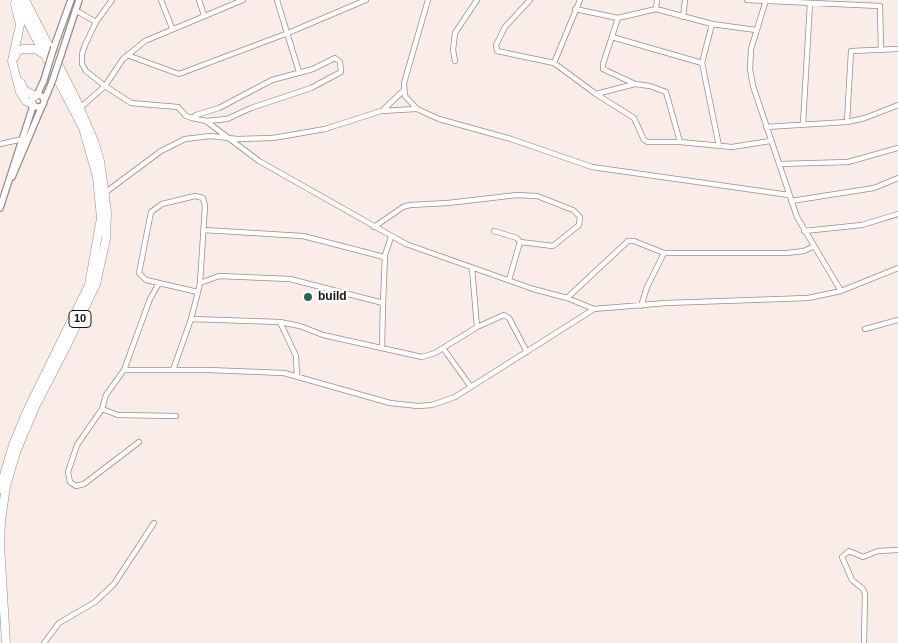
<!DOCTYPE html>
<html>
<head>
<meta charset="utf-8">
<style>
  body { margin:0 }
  canvas { display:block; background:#faede8 }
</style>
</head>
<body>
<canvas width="898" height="643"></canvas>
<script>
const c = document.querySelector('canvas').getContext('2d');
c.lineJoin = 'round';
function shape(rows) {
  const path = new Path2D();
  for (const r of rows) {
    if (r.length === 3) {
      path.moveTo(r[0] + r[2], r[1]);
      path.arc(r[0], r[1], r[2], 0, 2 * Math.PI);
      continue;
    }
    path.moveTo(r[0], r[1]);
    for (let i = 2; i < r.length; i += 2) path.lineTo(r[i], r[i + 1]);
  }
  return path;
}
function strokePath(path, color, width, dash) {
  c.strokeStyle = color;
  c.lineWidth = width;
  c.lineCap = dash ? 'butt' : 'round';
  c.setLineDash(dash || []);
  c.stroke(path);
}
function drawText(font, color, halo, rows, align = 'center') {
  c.font = font + ' Arial,sans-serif';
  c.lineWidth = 5;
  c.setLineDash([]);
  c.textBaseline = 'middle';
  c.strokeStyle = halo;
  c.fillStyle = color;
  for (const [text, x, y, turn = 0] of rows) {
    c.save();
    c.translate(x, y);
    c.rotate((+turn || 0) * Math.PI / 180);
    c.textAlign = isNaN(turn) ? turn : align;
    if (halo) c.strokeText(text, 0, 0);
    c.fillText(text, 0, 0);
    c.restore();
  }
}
const minor = shape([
  [112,0,96,22,85,45,82,54,82,64,86,71,105,86,131,103,178,107,186,116,192,118,196,115,219,108,272,80,313,69,335,58,340,62,341,72,311,88,251,108,227,119,206,121,192,118],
  [161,0,172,28],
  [199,0,204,15],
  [277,0,299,72],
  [428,0,404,83,405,96,417,109,439,119,511,139,592,167,789,195],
  [530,0,505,27,496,45,497,51,554,63,596,94,635,84],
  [747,0,880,6,881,50],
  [766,0,751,49,750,69,753,86,797,217,841,291],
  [575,9,618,18,656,9,712,24,756,30],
  [656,9,657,0],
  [75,10,96,22],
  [683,17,685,0],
  [618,18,603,64,603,69,635,84,650,86,666,92,680,142,732,147,770,141],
  [612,37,702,63,719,146],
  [127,55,179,74,288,33,366,0],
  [455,61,453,50,455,33,477,0],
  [554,63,580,0],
  [702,63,712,24],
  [596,94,634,118,644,140,648,142,680,142],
  [80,108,105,86,123,59,145,41,243,0],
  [384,109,404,90],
  [206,121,259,161,406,244,533,289,567,298,594,309,666,303,808,298,841,291,898,268],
  [847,122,851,51,898,49],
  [803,124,810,3],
  [766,127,847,122,865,118,898,105],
  [0,144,23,139],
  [780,164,848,162,898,148],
  [106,192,161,151,185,139,211,136,237,139,273,138,325,129,381,111,416,109],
  [791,201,874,188,898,178],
  [374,227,403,207,410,205,448,203,517,195,537,196,573,210,580,217,579,225,553,246,520,242],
  [204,230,303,236,384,257],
  [494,231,517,238,520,242,509,280],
  [804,231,862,225,898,214],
  [472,268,477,327],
  [159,283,150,299,124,370,106,395,102,409,118,415,176,416],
  [200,283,219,276,290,279,383,303,382,348],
  [567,298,628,241,634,241,664,253,787,253,804,251,814,246],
  [383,303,385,255,391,237],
  [641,306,647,287,664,253],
  [191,319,280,322,300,326,323,335,422,357,435,353,477,327,504,315,509,318,527,352],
  [280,322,296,356,297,376],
  [865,329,898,320],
  [443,348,471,387],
  [124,370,208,370,284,373,390,403,418,406,432,405,455,397,594,309],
  [173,370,191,319,198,292,200,283,205,206,203,198,195,196,162,204,151,212,139,273,146,280,198,292],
  [102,409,77,445,68,472,70,482,76,486,84,484,139,442],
  [44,643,59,623,95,602,114,584,154,523],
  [864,643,865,594,863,589,852,580,842,557,849,551,863,557,878,551,898,550]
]);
const tertiary = shape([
  [54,47,71,0],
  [61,55,79,0],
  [38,101,6],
  [37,95,44,80],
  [44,101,52,82],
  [12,177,42,106],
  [0,208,33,106]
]);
const trunk = shape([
  [15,4,20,25,12,61,20,92,26,101,32,104],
  [15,57,17,51,23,49,35,49,46,55],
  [21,83,24,90,35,96],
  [0,489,13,445,27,411,89,285,101,218,97,177,83,128,16,0],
  [6,643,0,545,1,521,6,486,16,452,35,407,66,347,96,284,106,239,107,212,100,161,94,141,75,97,25,0]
]);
strokePath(minor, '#998d88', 6);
strokePath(tertiary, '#998d88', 8);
strokePath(trunk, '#998d88', 9);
strokePath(minor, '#fff', 4.5);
strokePath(tertiary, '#fff', 5.5);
strokePath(trunk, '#fff', 8);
const tertiaryBridge = shape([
  [44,80,54,47],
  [52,82,61,55]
]);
strokePath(tertiaryBridge, '#998d88', 8, []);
strokePath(tertiaryBridge, '#fff', 5.5);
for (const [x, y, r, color] of [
  [308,297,5,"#25695b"]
]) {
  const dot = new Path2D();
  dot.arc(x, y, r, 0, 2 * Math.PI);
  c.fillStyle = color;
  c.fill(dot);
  strokePath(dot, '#fdfdfd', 2);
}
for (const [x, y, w] of [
  [80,319,22]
]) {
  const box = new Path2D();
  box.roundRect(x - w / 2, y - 8.5, w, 17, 4);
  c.fillStyle = '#fdfdfd';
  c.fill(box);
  strokePath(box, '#181412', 1);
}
drawText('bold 11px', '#181412', null, [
  ["10",80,319]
]);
drawText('bold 12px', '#181412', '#fdfdfd', [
  ["build",318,297]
], 'left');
</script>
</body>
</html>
